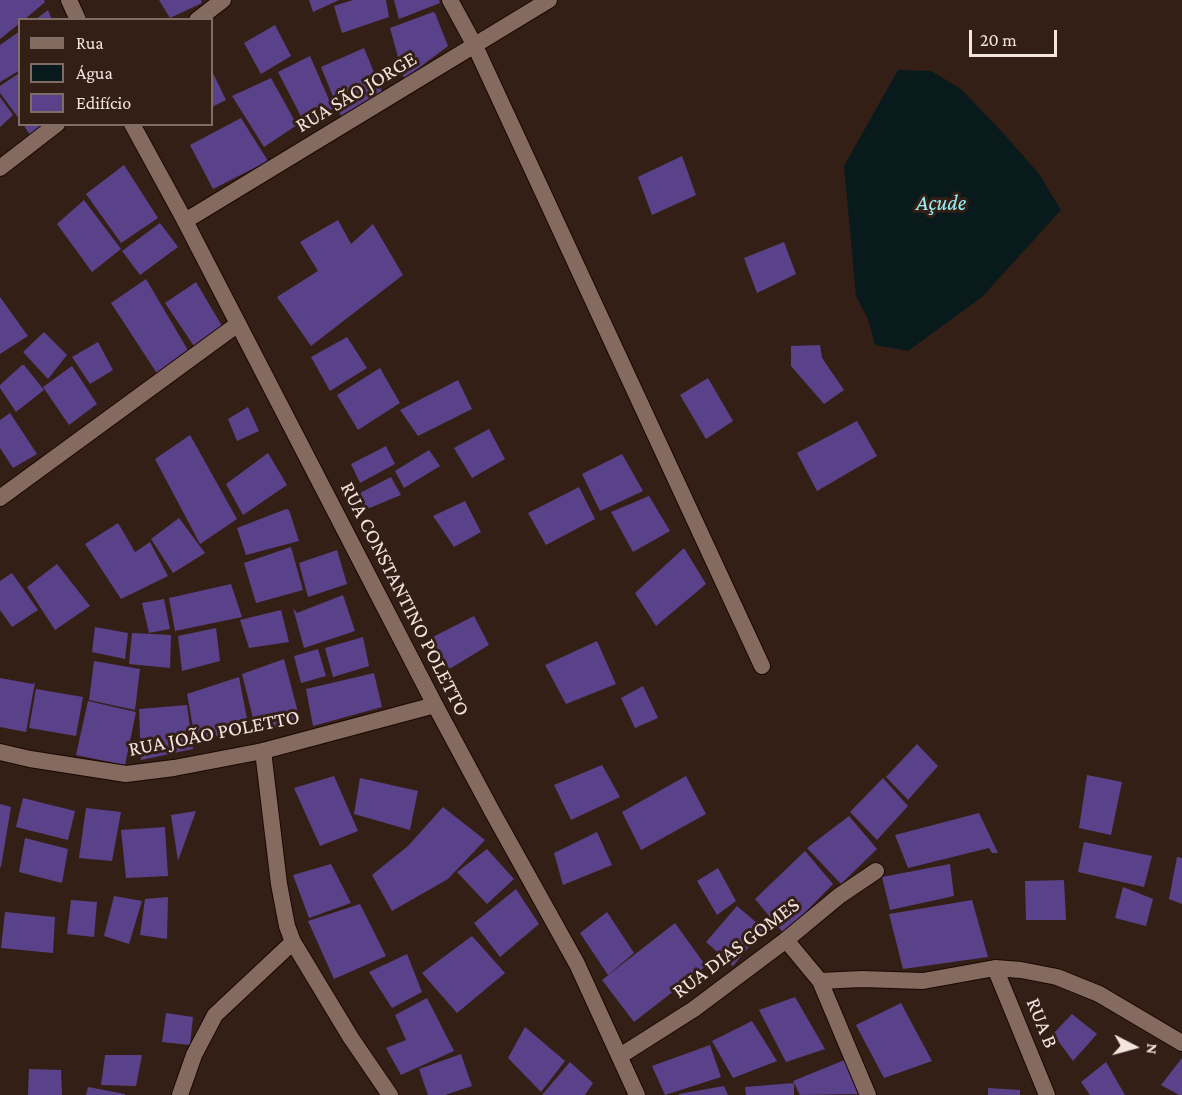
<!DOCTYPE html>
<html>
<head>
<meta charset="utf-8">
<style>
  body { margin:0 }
  #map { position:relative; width:1182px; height:1095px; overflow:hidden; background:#341f16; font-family:"Crimson Pro",serif }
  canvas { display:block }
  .legend { position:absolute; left:18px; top:18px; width:195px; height:108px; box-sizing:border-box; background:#341f16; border:2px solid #806e66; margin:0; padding:8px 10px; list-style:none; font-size:18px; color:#f3e4de }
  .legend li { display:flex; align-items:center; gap:12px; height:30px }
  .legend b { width:30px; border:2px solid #806e66 }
  .north { position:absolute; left:1104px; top:1017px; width:60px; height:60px; -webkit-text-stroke:4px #341f16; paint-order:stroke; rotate:96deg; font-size:16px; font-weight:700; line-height:24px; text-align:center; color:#f3e4de }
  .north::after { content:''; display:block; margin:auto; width:21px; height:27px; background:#f3e4de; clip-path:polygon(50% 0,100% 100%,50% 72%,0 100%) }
  .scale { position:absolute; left:969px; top:30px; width:88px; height:27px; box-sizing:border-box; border:3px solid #f3e4de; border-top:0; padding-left:8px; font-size:18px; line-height:21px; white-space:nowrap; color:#f3e4de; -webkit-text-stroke:4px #341f16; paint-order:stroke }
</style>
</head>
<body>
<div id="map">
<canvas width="1182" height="1095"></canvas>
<ul class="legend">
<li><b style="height:8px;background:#846a5f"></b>Rua</li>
<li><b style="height:16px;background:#081a1b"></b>Água</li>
<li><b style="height:16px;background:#5a428a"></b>Edifício</li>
</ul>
<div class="north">N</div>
<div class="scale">20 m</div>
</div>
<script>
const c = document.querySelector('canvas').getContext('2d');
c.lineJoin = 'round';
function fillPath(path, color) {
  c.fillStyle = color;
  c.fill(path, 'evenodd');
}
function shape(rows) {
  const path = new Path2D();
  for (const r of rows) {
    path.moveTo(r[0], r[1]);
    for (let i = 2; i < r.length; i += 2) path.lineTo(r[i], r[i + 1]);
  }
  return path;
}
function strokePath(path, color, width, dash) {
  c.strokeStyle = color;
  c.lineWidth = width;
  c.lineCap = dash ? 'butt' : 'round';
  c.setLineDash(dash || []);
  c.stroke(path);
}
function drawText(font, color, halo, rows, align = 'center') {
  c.font = font + ' "Crimson Pro",serif';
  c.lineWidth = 6;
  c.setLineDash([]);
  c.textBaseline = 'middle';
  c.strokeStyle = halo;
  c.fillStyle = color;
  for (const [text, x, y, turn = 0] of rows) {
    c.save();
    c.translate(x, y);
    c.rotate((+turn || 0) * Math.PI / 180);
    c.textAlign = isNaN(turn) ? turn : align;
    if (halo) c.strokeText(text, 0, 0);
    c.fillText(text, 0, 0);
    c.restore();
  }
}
fillPath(shape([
  [898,70,931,71,961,89,1003,133,1039,174,1061,210,982,297,908,351,875,345,868,319,856,296,844,166]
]), '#081a1b');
fillPath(shape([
  [0,0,44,0,45,2,24,20,20,20,20,23,0,39],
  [159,0,201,0,202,3,170,18],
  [309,0,339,0,313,12],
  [353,0,386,0,389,17,342,33,334,6],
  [394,0,439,0,440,3,399,19],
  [48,10,52,20,35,20],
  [433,12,435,13,448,46,404,79,390,28],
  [275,25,291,56,261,74,244,43],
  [20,31,20,70,0,82,0,45],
  [364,48,383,94,341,116,321,67],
  [310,56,333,109,306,126,278,72],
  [212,71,226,100,212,107],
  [18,74,20,76,20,120,0,93,0,86],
  [271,78,297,125,264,147,232,96],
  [0,97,13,115,0,127],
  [241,118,268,161,213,189,190,145],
  [23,124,43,124,30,135],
  [682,156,696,195,652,215,638,177],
  [124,165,158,218,121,243,86,194],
  [84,200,121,249,92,272,57,224],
  [338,220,351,244,373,224,403,275,311,346,277,297,318,271,300,242],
  [160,223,178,247,140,275,122,251],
  [784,242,796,274,757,293,744,258],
  [146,279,189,352,158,375,111,303],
  [196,282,222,326,194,346,165,303],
  [0,297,28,336,0,354],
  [44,332,67,355,48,379,23,352],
  [347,337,367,368,330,391,311,357],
  [98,342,113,370,90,384,72,357],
  [820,345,822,358,844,390,824,404,791,366,791,346],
  [22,365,24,365,44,390,16,412,0,388,0,385],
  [72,366,97,404,69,425,43,387],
  [380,368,400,403,358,430,337,395],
  [708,378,733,421,706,439,680,395],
  [458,380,472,409,418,436,400,410],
  [248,407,259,431,237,441,228,419],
  [10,413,37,454,13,468,0,448,0,420],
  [857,421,877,456,817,491,797,453],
  [489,429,505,459,472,478,454,448],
  [190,435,237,519,200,544,155,459],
  [386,446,395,464,360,483,351,464],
  [429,450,440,466,404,488,395,471],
  [268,453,287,485,243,515,226,484],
  [622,454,643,491,600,511,582,474],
  [391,477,401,495,367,509,358,494],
  [579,487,595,519,546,545,528,513],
  [649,496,670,531,633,552,611,512],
  [465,501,481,532,454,547,433,516],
  [286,509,289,510,299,541,246,555,237,528],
  [179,518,205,553,173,573,151,539],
  [118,523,135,552,150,542,168,576,121,599,85,544],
  [291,547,303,590,256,603,244,563],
  [684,548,706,584,656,626,635,593],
  [337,550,347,584,308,597,299,563],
  [57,564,90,606,55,630,27,587],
  [12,573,38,610,12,627,0,610,0,581],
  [231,584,242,617,175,631,169,598],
  [343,595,355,631,304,648,293,608,297,613],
  [164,599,170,629,149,633,142,603],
  [281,610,289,642,249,648,240,620],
  [474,616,489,645,446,671,425,641],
  [95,627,128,633,125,659,92,652],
  [216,628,220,661,182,671,178,636],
  [132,633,171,635,170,668,129,664],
  [363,637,369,666,333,677,325,648],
  [597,641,616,684,566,704,545,665],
  [318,649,326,676,301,683,294,656],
  [284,659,300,720,257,734,242,674],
  [94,661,140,669,135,710,89,700],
  [374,673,382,707,313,726,306,689],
  [239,677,248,724,196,744,187,694],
  [0,678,33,684,35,682,26,732,0,727],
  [643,686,658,718,635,728,621,698],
  [36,689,83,697,76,736,29,728],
  [88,701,136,712,125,765,76,755],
  [187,705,193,749,141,760,139,709],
  [917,744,938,766,908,800,886,777],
  [602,765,620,797,571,820,554,785],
  [1087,775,1122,782,1111,835,1079,828],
  [334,776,358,831,320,846,294,788],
  [686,776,706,814,641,850,622,812],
  [360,778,418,791,410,830,354,814],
  [883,778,908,806,877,840,850,812],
  [23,798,75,811,68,840,16,827],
  [0,804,11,807,1,867,0,867],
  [443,807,485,840,448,879,392,911,372,875,408,846],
  [86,808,121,812,112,861,79,858],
  [196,811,178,861,171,815],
  [979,813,998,853,992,853,989,848,908,868,895,835],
  [849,816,877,849,841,884,807,848],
  [165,827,168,876,126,878,121,830],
  [597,832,612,865,563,885,554,853],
  [25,838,68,849,62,883,19,872],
  [1084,842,1152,856,1144,887,1078,872],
  [487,849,514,879,487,904,457,872],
  [805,851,833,884,784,934,755,899],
  [1177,857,1182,858,1182,904,1169,899],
  [331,864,351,903,309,918,293,875],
  [950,864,954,896,890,910,882,877],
  [718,868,736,901,717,915,697,881],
  [1064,880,1066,920,1026,920,1025,881],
  [1123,887,1153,899,1146,926,1115,918],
  [516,889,539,924,500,957,474,923],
  [114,896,142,901,129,944,104,936],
  [168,897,167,939,140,935,145,899],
  [71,900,97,902,94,937,67,934],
  [972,900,988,957,903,969,889,914],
  [360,904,386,956,334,979,308,921],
  [737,906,764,929,733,966,706,942],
  [5,912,55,917,53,953,1,948],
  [607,912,634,953,608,975,580,933],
  [675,923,706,966,634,1022,602,980],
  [472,936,505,973,457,1013,422,973],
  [407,954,422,992,392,1008,369,972],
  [795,997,825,1049,786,1062,759,1010],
  [427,998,454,1051,401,1075,386,1048,406,1040,395,1015],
  [901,1003,932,1061,884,1078,856,1025],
  [166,1013,193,1017,190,1045,162,1042],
  [1072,1014,1097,1034,1073,1061,1053,1034],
  [752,1021,777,1061,733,1078,712,1041],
  [525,1027,565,1061,541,1092,508,1058],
  [710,1045,721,1077,665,1095,652,1066],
  [461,1054,472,1086,445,1095,428,1095,419,1069],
  [105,1055,142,1055,136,1086,101,1085],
  [1182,1058,1182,1095,1179,1095,1161,1085],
  [847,1059,860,1094,800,1095,793,1081],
  [570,1062,593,1083,585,1095,542,1095],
  [1106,1062,1125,1095,1090,1095,1081,1082],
  [29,1069,61,1070,62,1095,28,1095],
  [794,1083,794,1095,746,1095,745,1087],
  [724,1086,728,1095,679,1095,679,1094],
  [88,1087,125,1094,125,1095,86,1095],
  [988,1088,1020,1090,1020,1095,988,1095]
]), '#5a428a');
const service = shape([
  [197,20,223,0],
  [263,751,279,884,287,926,293,942,351,1038,390,1095],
  [786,940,820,981,868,1095],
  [995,968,1047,1095],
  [820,981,862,979,923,981,995,968,1021,970,1057,977,1099,994,1182,1043],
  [180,1095,194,1055,215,1015,293,942]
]);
const minor = shape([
  [69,0,78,20],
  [450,0,475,46,762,666],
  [132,124,185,221],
  [0,168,57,124],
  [0,498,238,324],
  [0,752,30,759,126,774,174,768,263,751,435,705],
  [620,1056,694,1009,786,940,839,896,876,871]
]);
const tertiary = shape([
  [549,0,185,221,435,705,493,813,577,964,637,1095]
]);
strokePath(service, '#1b0802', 18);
strokePath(minor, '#1b0802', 18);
strokePath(tertiary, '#1b0802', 18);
strokePath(service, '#846a5f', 16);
strokePath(minor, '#846a5f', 16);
strokePath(tertiary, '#846a5f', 16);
drawText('21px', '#f3e4de', '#341f16', [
  ["RUA SÃO JORGE",356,92,-31],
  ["RUA CONSTANTINO POLETTO",405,599,63],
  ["RUA JOÃO POLETTO",214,733,-11],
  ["RUA DIAS GOMES",736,948,-37],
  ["RUA B",1042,1023,68]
]);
drawText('italic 22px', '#95f0f8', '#341f16', [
  ["Açude",941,203]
]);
</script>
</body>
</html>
